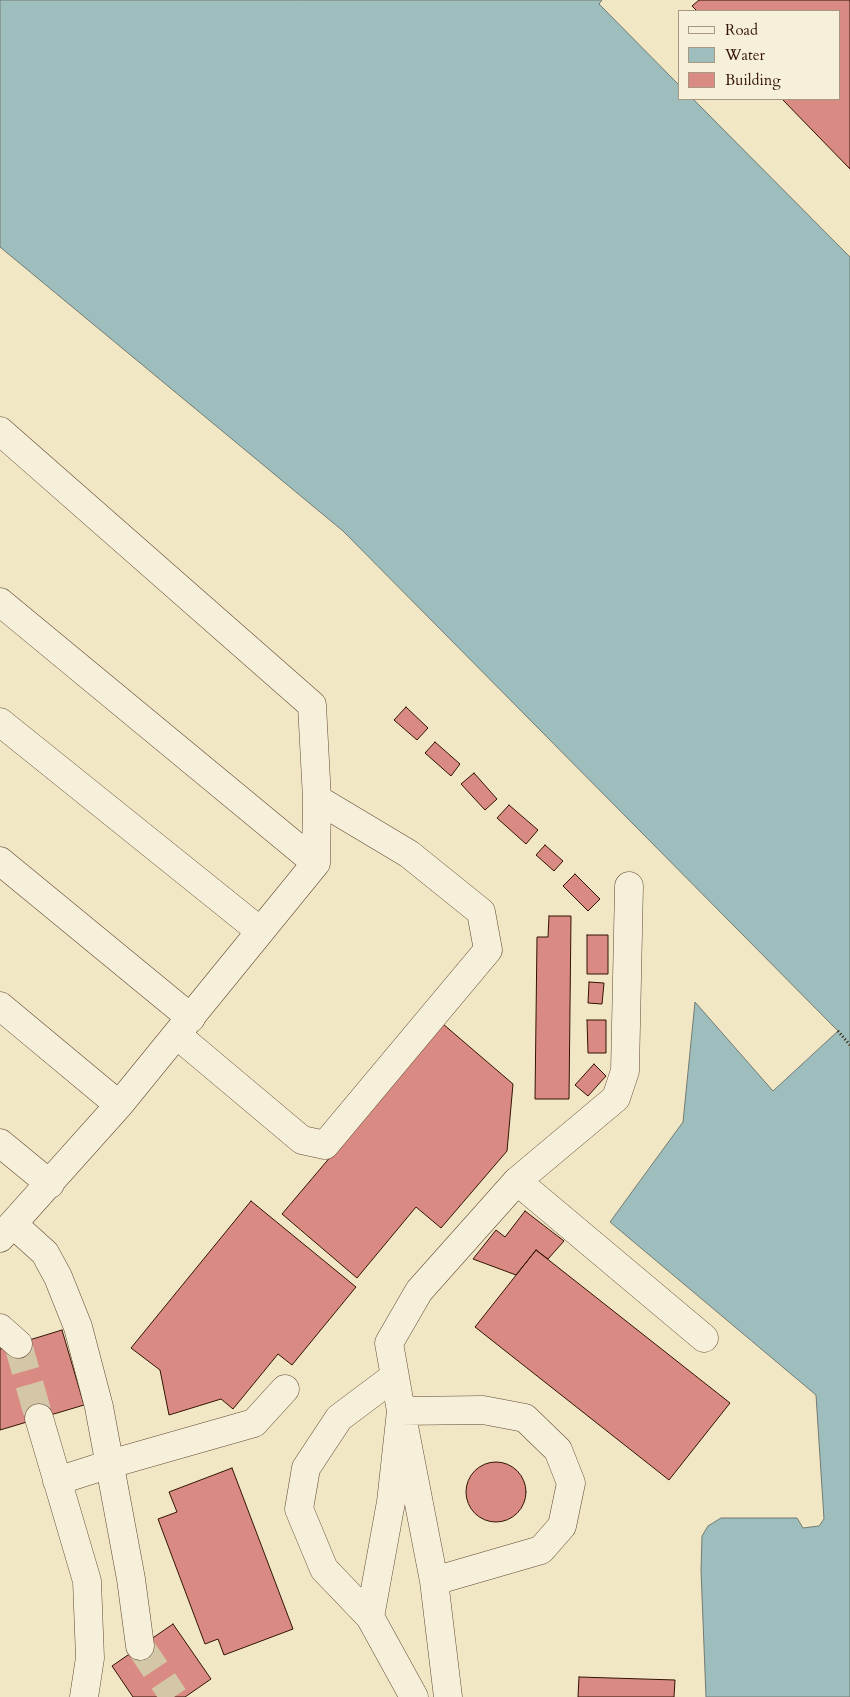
<!DOCTYPE html>
<html>
<head>
<meta charset="utf-8">
<style>
  body { margin:0 }
  #map { position:relative; width:850px; height:1697px; overflow:hidden; background:#f1e7c5; font-family:Cardo,serif }
  canvas { display:block }
  .legend { position:absolute; left:678px; top:10px; width:162px; height:90px; box-sizing:border-box; background:#f6efd9; border:1px solid #a89783; margin:0; padding:6px 9px; list-style:none; font-size:15px; color:#321302 }
  .legend li { display:flex; align-items:center; gap:10px; height:25px }
  .legend b { width:25px; border:1px solid #a89783 }
</style>
</head>
<body>
<div id="map">
<canvas width="850" height="1697"></canvas>
<ul class="legend">
<li><b style="height:6px;background:#f6efd9"></b>Road</li>
<li><b style="height:14px;background:#9dbebc"></b>Water</li>
<li><b style="height:14px;background:#d98b83"></b>Building</li>
</ul>
</div>
<script>
const c = document.querySelector('canvas').getContext('2d');
c.lineJoin = 'round';
function fillPath(path, color) {
  c.fillStyle = color;
  c.fill(path, 'evenodd');
}
function shape(rows) {
  const path = new Path2D();
  for (const r of rows) {
    if (r.length === 3) {
      path.moveTo(r[0] + r[2], r[1]);
      path.arc(r[0], r[1], r[2], 0, 2 * Math.PI);
      continue;
    }
    path.moveTo(r[0], r[1]);
    for (let i = 2; i < r.length; i += 2) path.lineTo(r[i], r[i + 1]);
  }
  return path;
}
function strokePath(path, color, width, dash) {
  c.strokeStyle = color;
  c.lineWidth = width;
  c.lineCap = dash ? 'butt' : 'round';
  c.setLineDash(dash || []);
  c.stroke(path);
}
const water = shape([
  [0,0,602,0,599,4,679,85,679,99,693,99,850,257,850,1697,706,1697,701,1570,702,1536,708,1526,721,1518,797,1518,803,1528,819,1526,824,1519,816,1395,610,1222,683,1122,695,1002,773,1091,838,1031,343,531,0,247,0,0]
]);
fillPath(water, '#9dbebc');
strokePath(water, '#727a72', 1);
const building = shape([
  [699,0,850,0,850,169,782,99,839,99,839,11,697,11,692,6,699,0],
  [406,707,428,728,417,740,394,720,406,707],
  [435,742,460,764,451,776,425,753,435,742],
  [474,773,497,799,485,810,461,784,474,773],
  [509,805,538,830,526,844,497,818,509,805],
  [545,845,563,861,554,871,536,855,545,845],
  [575,874,600,899,588,911,563,886,575,874],
  [549,916,571,916,569,1099,535,1099,537,937,548,937,549,916],
  [587,935,608,935,608,974,587,974,587,935],
  [589,982,604,983,602,1004,588,1003,589,982],
  [587,1020,606,1020,606,1053,588,1053,587,1020],
  [443,1024,513,1084,507,1151,441,1228,416,1207,357,1278,282,1214,443,1024],
  [594,1064,606,1076,588,1096,575,1085,594,1064],
  [251,1201,356,1287,292,1365,278,1354,233,1409,221,1399,169,1415,160,1370,131,1348,251,1201],
  [525,1211,564,1241,548,1259,536,1250,516,1275,473,1259,496,1230,505,1237,525,1211],
  [536,1250,730,1403,669,1480,475,1327,536,1250],
  [62,1330,84,1405,0,1430,0,1349,62,1330],
  [496,1492,30],
  [232,1468,293,1629,224,1655,218,1639,205,1644,158,1519,177,1512,169,1492,232,1468],
  [173,1624,211,1679,185,1697,133,1697,112,1666,173,1624],
  [579,1677,675,1680,674,1697,578,1697,579,1677]
]);
fillPath(building, '#d98b83');
strokePath(building, '#321302', 1);
strokePath(shape([
  [18,1344,39,1418],
  [140,1646,174,1697]
]), '#d4c7a8', 28, [28, 14]);
const minor = shape([
  [0,431,312,705,317,799,316,863],
  [0,602,316,863,119,1105,0,1238],
  [0,722,260,931],
  [0,861,191,1018],
  [0,1006,119,1105],
  [177,1035,302,1140,325,1145,488,950,481,912,409,854,317,799],
  [0,1143,50,1184],
  [517,1181,704,1338],
  [13,1224,45,1253,58,1277,78,1327,99,1407,131,1579,140,1646],
  [0,1328,18,1344],
  [395,1376,339,1418,306,1468,299,1509,324,1569,370,1617,414,1697],
  [39,1418,87,1581,90,1658,84,1697],
  [57,1481,110,1464,254,1423,285,1389],
  [370,1617,391,1502,401,1411,483,1410,525,1418,558,1450,571,1483,562,1526,541,1550,434,1581],
  [448,1697,434,1581,401,1411,389,1343,419,1291,517,1181,616,1098,625,1071,629,886]
]);
strokePath(minor, '#624833', 29);
strokePath(shape([
  [838,1031,850,1045]
]), '#321302', 3, [1, 2.5]);
strokePath(minor, '#f6efd9', 28);
</script>
</body>
</html>
